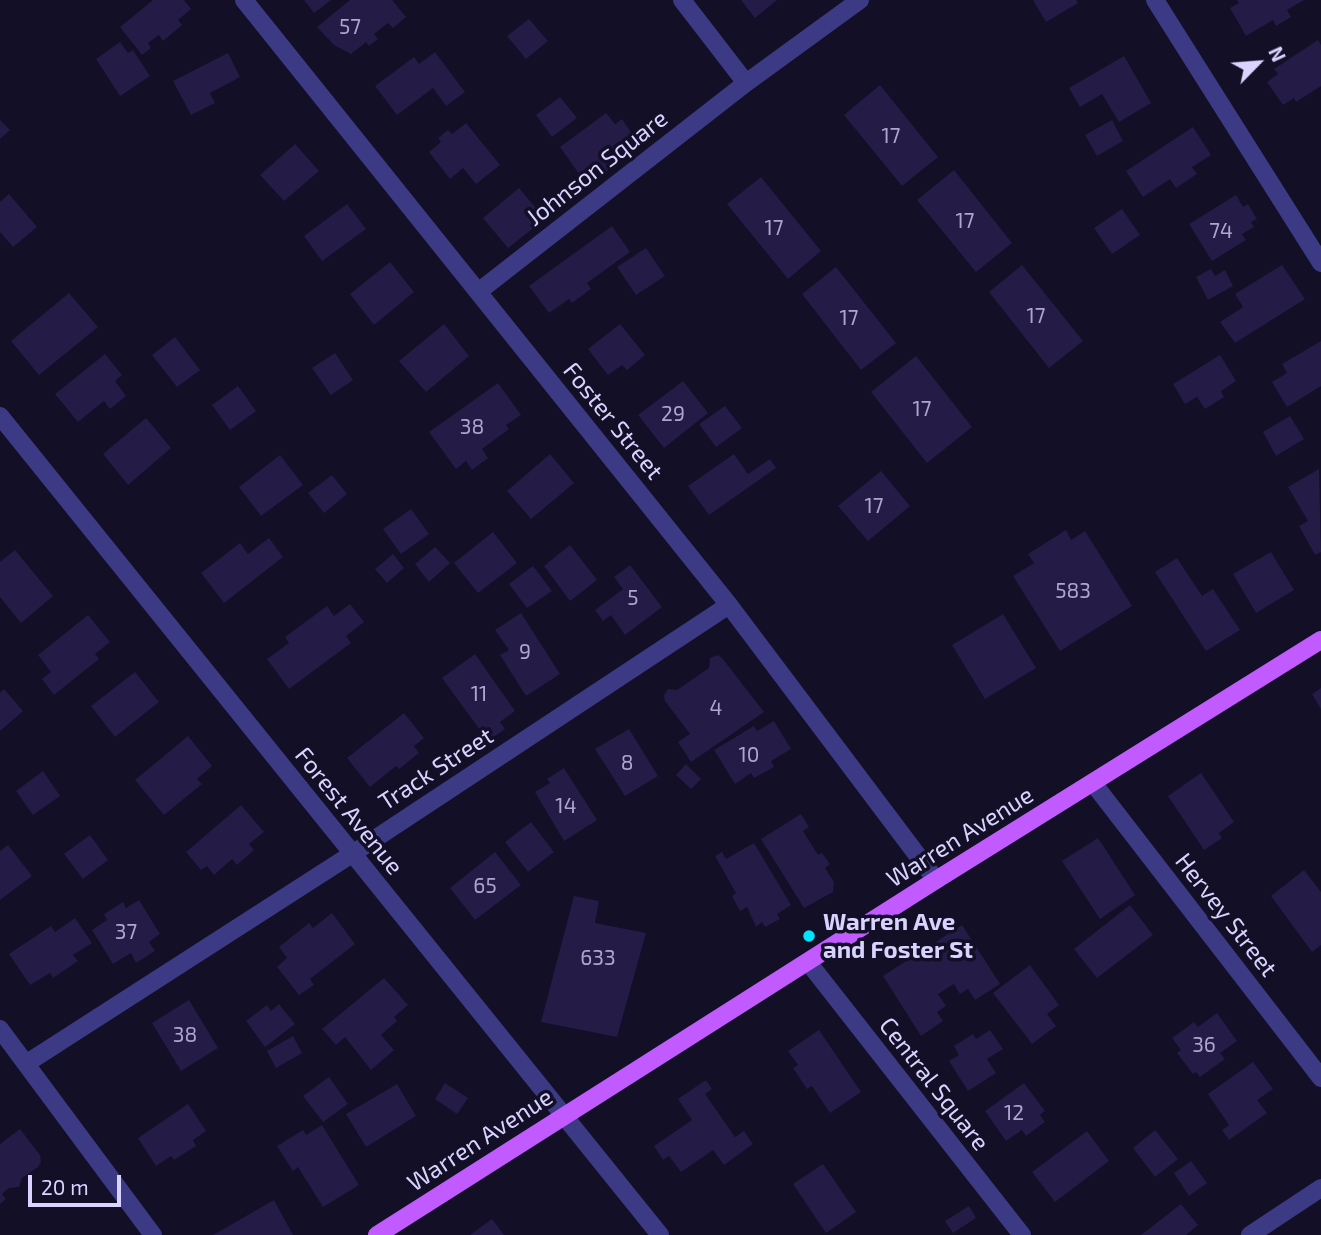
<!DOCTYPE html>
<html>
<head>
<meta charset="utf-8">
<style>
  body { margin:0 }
  #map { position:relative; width:1321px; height:1235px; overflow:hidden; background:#130f26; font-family:"Exo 2",sans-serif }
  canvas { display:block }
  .north { position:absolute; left:1223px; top:28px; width:70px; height:70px; -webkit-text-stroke:5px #130f26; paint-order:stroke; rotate:65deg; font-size:19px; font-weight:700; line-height:28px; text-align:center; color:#d9d4ff }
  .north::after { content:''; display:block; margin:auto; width:24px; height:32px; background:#d9d4ff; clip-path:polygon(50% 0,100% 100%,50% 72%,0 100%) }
  .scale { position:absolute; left:28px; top:1175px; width:93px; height:32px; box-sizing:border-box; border:4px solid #d9d4ff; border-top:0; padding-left:9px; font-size:21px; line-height:24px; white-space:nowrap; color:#d9d4ff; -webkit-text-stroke:5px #130f26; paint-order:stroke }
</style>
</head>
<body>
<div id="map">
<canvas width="1321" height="1235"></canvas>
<div class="north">N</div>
<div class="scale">20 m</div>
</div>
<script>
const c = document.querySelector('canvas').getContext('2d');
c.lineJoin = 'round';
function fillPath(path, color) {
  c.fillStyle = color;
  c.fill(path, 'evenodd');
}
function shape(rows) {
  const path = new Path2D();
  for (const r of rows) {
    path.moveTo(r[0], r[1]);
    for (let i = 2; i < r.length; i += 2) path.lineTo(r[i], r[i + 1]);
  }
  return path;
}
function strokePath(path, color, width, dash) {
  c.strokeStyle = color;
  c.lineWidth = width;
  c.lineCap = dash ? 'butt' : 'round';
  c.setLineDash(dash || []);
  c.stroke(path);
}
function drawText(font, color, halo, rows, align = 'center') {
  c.font = font + ' "Exo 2",sans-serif';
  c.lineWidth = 7;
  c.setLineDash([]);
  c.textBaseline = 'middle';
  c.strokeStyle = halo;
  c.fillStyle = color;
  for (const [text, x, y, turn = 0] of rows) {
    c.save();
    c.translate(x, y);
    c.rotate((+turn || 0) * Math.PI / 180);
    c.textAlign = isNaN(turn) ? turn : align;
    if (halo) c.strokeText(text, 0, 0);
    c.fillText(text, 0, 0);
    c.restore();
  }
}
fillPath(shape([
  [153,0,184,0,191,9,178,20,182,25,163,41,159,35,148,43,151,48,142,55,120,27],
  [304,0,331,0,314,13],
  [350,0,392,0,406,17,393,28,388,23,374,34,378,39,369,46,366,42,351,54,334,45,317,27],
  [741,0,777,0,755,18],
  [1033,0,1076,0,1078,3,1046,22],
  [1237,0,1304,0,1287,10,1291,17,1276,26,1273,20,1246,36,1230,8,1239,3],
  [529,19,548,41,526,59,507,36],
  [1318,40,1321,45,1321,86,1296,102,1294,98,1283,105,1267,82,1278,74,1274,69],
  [120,42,128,53,133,50,150,76,120,96,96,59],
  [435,52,465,92,446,106,433,88,397,115,375,86,414,57,419,64],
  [228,53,240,77,210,93,215,103,191,115,173,81],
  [1124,56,1151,103,1119,122,1102,94,1080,107,1069,88],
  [880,85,938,157,902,186,844,115],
  [560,97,577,118,552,137,536,115],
  [606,113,615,124,622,119,637,141,624,150,628,156,587,185,560,147],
  [0,120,10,130,0,139],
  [1112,120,1123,141,1097,156,1085,135],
  [466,123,500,165,476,184,463,168,450,179,429,152,441,142,438,138,448,130,452,134],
  [1193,127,1211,155,1192,167,1197,174,1176,188,1170,179,1143,197,1126,171],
  [295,144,319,171,284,201,260,175],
  [954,170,1012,243,976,272,917,200],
  [761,177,821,251,788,279,727,204],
  [519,188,545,219,508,248,483,218],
  [9,194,37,227,13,247,0,232,0,202],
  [1236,195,1243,207,1248,204,1257,219,1251,222,1254,227,1242,234,1246,240,1212,261,1189,224],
  [347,204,366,229,322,261,304,236],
  [1122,209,1140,235,1112,254,1094,228],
  [612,226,630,252,587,283,591,289,572,303,569,299,549,313,529,286],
  [646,248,665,276,636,295,617,267],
  [390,262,414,292,374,325,350,294],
  [1022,265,1083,341,1049,368,989,292],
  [1282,265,1305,299,1235,343,1220,322,1243,307,1235,294],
  [836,267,896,343,861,370,802,294],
  [1211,269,1215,276,1225,270,1233,286,1208,300,1196,277],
  [69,293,98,327,39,375,11,341],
  [444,324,469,356,426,392,399,361],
  [620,324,645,355,627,370,622,365,608,375,588,349],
  [175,337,200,370,177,387,152,355],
  [1321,341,1321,386,1287,407,1272,382,1287,373,1282,364],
  [335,353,353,380,331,395,312,368],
  [105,354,122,375,115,381,126,396,110,409,104,401,78,422,55,394],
  [1220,355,1236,381,1221,391,1224,397,1205,409,1197,397,1185,404,1173,384],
  [916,356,972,427,927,463,871,392],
  [683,381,708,413,664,448,638,415],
  [498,383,521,415,506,425,509,429,482,449,488,458,472,470,466,461,456,469,429,432],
  [238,386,256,411,230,430,212,405],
  [725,406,742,428,716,447,699,424],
  [1290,416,1304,439,1276,456,1263,432],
  [146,418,171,448,128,485,103,454],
  [550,454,574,483,531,519,507,491],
  [734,454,748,474,770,459,776,468,709,515,688,486],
  [280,455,303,485,261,516,239,487],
  [1319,469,1321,552,1315,555,1299,526,1308,521,1288,487],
  [881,471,910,506,868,541,838,506],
  [332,475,347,494,324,513,308,493],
  [411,509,429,534,401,554,383,529],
  [1066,530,1071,540,1085,531,1132,606,1060,651,1013,576,1034,563,1028,554],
  [493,532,517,563,478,593,454,563],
  [269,538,283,557,224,603,201,573,240,543,248,554],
  [570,545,597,580,570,601,544,566],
  [435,547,450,563,429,582,415,564],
  [15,550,53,596,21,623,0,597,0,562],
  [1271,552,1294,590,1256,613,1233,574],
  [393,554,404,568,387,583,375,569],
  [1177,558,1202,596,1213,589,1240,630,1206,651,1155,572],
  [630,565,662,607,625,635,611,615,603,621,595,610,623,589,614,577],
  [533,566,552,591,527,608,509,584],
  [350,604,364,622,346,636,351,643,289,689,267,659,289,643,285,637,327,606,334,616],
  [521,613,560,674,526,696,500,655,509,650,495,630],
  [1003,614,1036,668,985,699,952,645],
  [88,615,110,642,95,654,99,659,54,695,42,679,51,672,38,655],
  [475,654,515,711,500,722,505,729,488,741,442,678],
  [718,655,722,658,764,712,691,762,678,742,690,734,665,701,664,695,668,689,677,690,709,668,710,658],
  [135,672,159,702,115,737,91,706],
  [1321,688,1321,709,1312,694],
  [4,689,23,711,0,731,0,693],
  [404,713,424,738,414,746,419,753,399,769,396,766,370,787,347,758],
  [774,721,791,749,771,761,774,767,754,778,751,773,735,784,714,750,754,726,757,731],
  [629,729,658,776,625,796,595,749],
  [188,736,212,766,197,779,202,784,164,815,135,780],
  [686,764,701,779,691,789,676,775],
  [564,768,597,820,564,841,535,792,550,783,547,779],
  [43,771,60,796,33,815,16,791],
  [1201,773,1234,822,1219,833,1222,838,1204,850,1168,796],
  [241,805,264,832,249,844,254,850,237,865,232,859,214,875,207,866,201,870,186,852],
  [801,814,809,827,803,831,818,855,822,853,830,864,825,868,834,882,833,892,804,908,761,839],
  [531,822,554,852,528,872,505,842],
  [90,835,108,860,83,879,64,854],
  [1098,838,1135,895,1100,919,1062,861],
  [754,843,791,905,777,914,780,919,765,927,762,922,756,927,747,907,740,911,732,896,736,893,715,856,722,852,726,859],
  [8,845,32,876,0,900,0,851],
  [495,852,521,885,475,920,450,888],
  [1304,870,1321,892,1321,945,1312,952,1271,896],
  [574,896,599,901,595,923,646,933,617,1037,541,1022],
  [139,900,160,934,149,942,155,951,136,963,131,953,113,964,92,930,107,920,104,914,123,902,126,908],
  [1130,905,1153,935,1097,978,1074,949],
  [332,913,355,944,310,979,314,985,299,995,277,967,287,958,279,947,309,923,313,928],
  [75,918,92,943,73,955,78,961,53,978,50,973,30,985,9,954,51,926,55,932],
  [962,925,1000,984,975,1000,968,989,960,994,954,984,938,994,946,1006,937,1012,943,1021,921,1036,883,976],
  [1030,965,1059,1005,1047,1014,1056,1026,1032,1044,993,993],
  [384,978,408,1005,394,1017,397,1021,381,1035,394,1050,371,1070,345,1037,336,1045,322,1029],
  [189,1000,218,1048,181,1071,152,1023],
  [279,1004,295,1024,265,1047,246,1021,267,1005,271,1011],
  [1217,1013,1237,1041,1220,1053,1225,1059,1200,1077,1196,1072,1193,1074,1177,1053,1181,1050,1172,1038,1194,1022,1198,1027],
  [819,1030,861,1092,830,1113,812,1086,807,1089,793,1068,798,1065,788,1051],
  [990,1030,1003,1049,987,1059,996,1073,968,1091,949,1061,959,1055,954,1046,973,1034,976,1039],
  [293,1036,302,1053,276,1068,267,1051],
  [1253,1062,1273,1089,1257,1100,1267,1113,1229,1140,1222,1130,1229,1125,1208,1094],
  [329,1077,348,1104,323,1122,303,1096],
  [706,1080,712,1089,705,1094,735,1137,744,1131,753,1144,724,1165,713,1150,681,1172,669,1156,663,1160,654,1146,692,1120,678,1099],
  [445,1083,468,1098,457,1114,435,1099],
  [1024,1083,1045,1111,1040,1115,1045,1122,1026,1136,1022,1130,1006,1141,985,1111],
  [397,1084,416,1116,366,1147,346,1114],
  [188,1104,206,1131,193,1140,196,1146,174,1160,171,1156,156,1166,138,1138],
  [322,1125,359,1185,323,1207,298,1167,293,1171,277,1146,303,1130,306,1135],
  [20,1129,40,1155,41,1162,38,1167,22,1178,19,1187,9,1188,2,1194,6,1199,0,1204,0,1144],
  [1155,1130,1178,1159,1155,1177,1133,1148],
  [1087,1131,1109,1161,1055,1202,1032,1172],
  [1191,1161,1207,1183,1189,1196,1174,1173],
  [823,1164,856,1212,826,1233,793,1184],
  [274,1200,293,1235,213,1235],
  [1181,1204,1198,1225,1186,1235,1141,1235],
  [969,1206,976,1218,953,1233,945,1221],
  [492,1219,504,1235,470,1235]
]), '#241b47');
strokePath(shape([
  [244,0,729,605,936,880],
  [682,0,746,83],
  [1155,0,1321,263],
  [478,292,746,83,860,0],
  [0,416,660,1235],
  [1093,783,1321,1078],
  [808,962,1022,1235],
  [0,1029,153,1235],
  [27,1063,352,854,729,605],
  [1250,1235,1321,1188]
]), '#3d3a85', 18);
strokePath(shape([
  [377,1235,936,880,1321,640]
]), '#c25bff', 18);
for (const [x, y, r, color] of [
  [809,936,7,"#00e5ff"]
]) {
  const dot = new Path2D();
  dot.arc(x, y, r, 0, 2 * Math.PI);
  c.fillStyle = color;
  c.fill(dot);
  strokePath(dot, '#130f26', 2.5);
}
drawText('21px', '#aca6d1', null, [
  ["57",350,27],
  ["17",891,136],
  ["17",965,221],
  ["17",774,228],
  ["74",1221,231],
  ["17",1036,316],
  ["17",849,318],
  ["17",922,409],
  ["29",673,414],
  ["38",472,427],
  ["17",874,506],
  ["583",1073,591],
  ["5",633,598],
  ["9",525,652],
  ["11",479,694],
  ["4",716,708],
  ["10",749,755],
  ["8",627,763],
  ["14",566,806],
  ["65",485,886],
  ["37",126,932],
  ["633",598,958],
  ["38",185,1035],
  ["36",1204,1045],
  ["12",1014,1113]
]);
drawText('24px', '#d9d4ff', '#130f26', [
  ["Johnson Square",597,168,-38],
  ["Foster Street",613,421,51],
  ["Track Street",436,769,-33],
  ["Forest Avenue",349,811,51],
  ["Warren Avenue",960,837,-32],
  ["Hervey Street",1226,915,52],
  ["Central Square",934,1084,52],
  ["Warren Avenue",480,1140,-33]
]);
drawText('bold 24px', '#d9d4ff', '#130f26', [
  ["Warren Ave",823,922],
  ["and Foster St",823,950]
], 'left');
</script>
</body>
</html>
